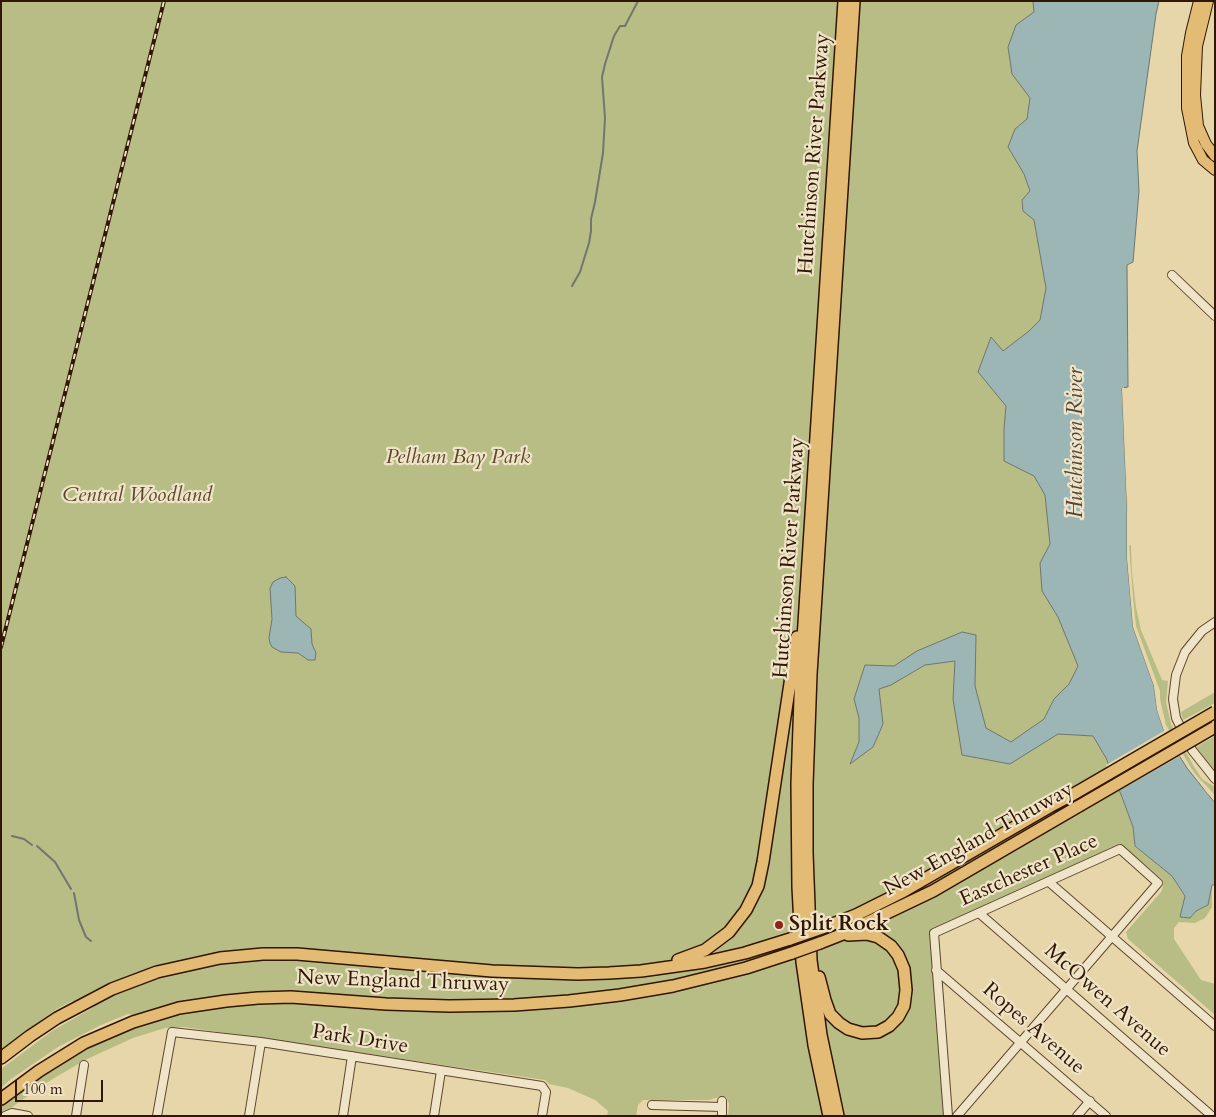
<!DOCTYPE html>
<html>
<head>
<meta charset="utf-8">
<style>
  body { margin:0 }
  #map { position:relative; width:1216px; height:1117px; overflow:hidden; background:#e6d6aa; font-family:Cardo,serif }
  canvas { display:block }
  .frame { position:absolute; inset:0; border:2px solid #321604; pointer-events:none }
  .scale { position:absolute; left:15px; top:1080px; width:88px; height:22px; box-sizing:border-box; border:2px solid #321604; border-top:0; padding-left:6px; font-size:15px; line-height:18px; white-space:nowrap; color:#321604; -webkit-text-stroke:4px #efe4c8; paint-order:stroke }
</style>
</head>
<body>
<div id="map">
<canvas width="1216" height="1117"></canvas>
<div class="frame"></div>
<div class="scale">100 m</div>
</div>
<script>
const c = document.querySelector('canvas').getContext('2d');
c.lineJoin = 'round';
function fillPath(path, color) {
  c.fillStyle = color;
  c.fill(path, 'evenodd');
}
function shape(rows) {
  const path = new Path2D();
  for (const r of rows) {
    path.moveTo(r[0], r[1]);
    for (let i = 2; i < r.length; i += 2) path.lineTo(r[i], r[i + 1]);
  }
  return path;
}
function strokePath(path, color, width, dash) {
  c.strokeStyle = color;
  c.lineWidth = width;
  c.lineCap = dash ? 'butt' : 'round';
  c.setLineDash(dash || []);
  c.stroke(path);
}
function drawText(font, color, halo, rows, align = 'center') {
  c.font = font + ' Cardo,serif';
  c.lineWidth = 4.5;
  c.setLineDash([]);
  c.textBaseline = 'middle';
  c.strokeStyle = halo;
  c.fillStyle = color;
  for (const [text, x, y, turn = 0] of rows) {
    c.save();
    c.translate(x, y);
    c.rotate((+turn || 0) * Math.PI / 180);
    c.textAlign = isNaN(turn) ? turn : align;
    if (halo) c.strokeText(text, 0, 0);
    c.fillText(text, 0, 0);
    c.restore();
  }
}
fillPath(shape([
  [1,1,1060,1,1093,735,1106,758,1122,797,1133,827,1135,846,1172,876,1185,897,1190,918,1196,911,1208,905,1212,885,1212,907,1205,918,1195,923,1179,922,1174,928,1174,939,1201,980,1215,984,1215,1015,1128,939,1126,932,1161,892,1163,887,1162,879,1128,850,1117,847,934,930,945,1116,728,1116,729,1104,726,1097,719,1097,709,1100,643,1100,638,1105,636,1116,607,1116,608,1111,595,1100,568,1088,549,1084,545,1080,184,1027,165,1028,133,1038,85,1060,46,1083,1,1115,1,1107,35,1079,69,1057,108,1037,151,1020,128,1014,101,1025,58,1047,11,1079,1,1088,1,1069,52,1031,94,1007,72,1001,55,1010,1,1049],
  [1131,545,1132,573,1136,607,1141,630,1162,680,1168,681,1166,702,1171,724,1193,765,1202,779,1215,787,1215,795,1194,773,1166,725,1160,699,1160,691,1136,626,1131,581,1129,546],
  [1215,692,1215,703,1183,720,1181,712],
  [1215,736,1215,773,1196,747]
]), '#b8bd86');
const water = shape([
  [1033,1,1159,1,1156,14,1137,151,1139,191,1133,262,1127,265,1128,387,1122,388,1127,508,1127,558,1133,627,1154,686,1157,710,1164,731,1187,768,1215,803,1215,885,1212,885,1208,905,1196,911,1190,918,1180,917,1185,896,1172,876,1135,846,1133,827,1122,797,1106,758,1093,736,1058,734,1010,764,962,755,953,699,955,661,925,665,891,685,879,689,883,724,873,747,850,764,859,742,859,718,854,699,865,665,894,666,917,651,962,632,976,635,975,686,986,728,1011,742,1044,719,1054,699,1069,684,1078,666,1058,617,1042,591,1040,563,1050,544,1045,495,1034,476,1004,461,1004,429,1006,406,978,372,991,337,1003,351,1029,331,1040,320,1046,288,1034,220,1023,211,1022,200,1030,191,1024,174,1008,147,1015,129,1027,119,1030,98,1012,74,1008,47,1016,25,1034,12,1033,1],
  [286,577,295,586,296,616,311,629,312,644,316,653,315,660,308,660,298,653,281,652,272,647,270,643,269,638,272,619,270,588,273,582,280,578,286,577]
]);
fillPath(water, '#9bb6b4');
strokePath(water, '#71766e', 1);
fillPath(shape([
  [1124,387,1129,546,1135,626,1156,686,1159,710,1166,730,1189,766,1214,798,1208,794,1180,756,1117,792,1106,765,1164,731,1157,710,1154,686,1133,627,1127,558,1127,508,1122,388]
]), '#e6d6aa');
strokePath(shape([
  [572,286,580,272,589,243,591,231,591,219,595,202,603,153,605,118,602,77,605,64,614,36,620,26,625,26,638,1],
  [12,836,24,839,32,845],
  [37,846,55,862,71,889],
  [74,893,79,920,86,937,91,941]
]), '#71766e', 2);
const minor = shape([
  [1172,275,1215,316],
  [1215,622,1202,631,1185,652,1176,675,1173,699,1176,718,1192,750,1215,779],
  [1049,882,1215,1026],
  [979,913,1212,1116],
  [936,970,1106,1116],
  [722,1101,722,1116],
  [652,1105,722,1107],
  [5,1116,12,1113,28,1116],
  [76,1116,84,1065],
  [157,1116,172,1032,261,1042,542,1086,546,1092,542,1116],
  [249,1116,261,1042],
  [343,1116,352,1056],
  [434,1116,441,1071],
  [948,1116,934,933,1120,849,1158,883,957,1116],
  [1077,1116,1090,1101]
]);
const major = shape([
  [1199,1,1191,33,1187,56,1187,108,1194,143,1203,160,1215,170],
  [1208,1,1197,46,1195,95,1198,126,1206,144,1215,156]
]);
const highway = shape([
  [825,927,856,915,904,891,1051,806,1072,795],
  [820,943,843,934,933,891,1079,806],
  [678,960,705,950,729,932,746,910,758,886,763,862,797,637],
  [819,977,825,1000,830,1014,839,1023,848,1029,862,1033,878,1032,889,1026,898,1017,904,1006,906,990,904,969,898,955,891,946,878,937,867,934,848,935],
  [1,1058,30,1036,57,1018,112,989,157,972,220,958,263,954,297,954,492,971,578,974,609,973,641,971,705,962,745,953,790,939],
  [1,1099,39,1071,84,1043,133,1022,179,1008,226,1001,258,998,291,997,386,1004,449,1006,514,1005,569,1001,620,995,673,986,746,968,792,953],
  [829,1116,814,1045,802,962,798,887,797,784,801,670,844,1],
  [838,1116,821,1035,811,960,807,853,807,784,811,674,854,1]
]);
strokePath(minor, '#5f462e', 10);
strokePath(major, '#321604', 12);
strokePath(highway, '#321604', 14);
strokePath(minor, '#efe4c8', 8);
strokePath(major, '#e3bb75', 10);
strokePath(highway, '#e3bb75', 11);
const rail = shape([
  [1,647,164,1]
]);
strokePath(rail, '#321604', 4);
strokePath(rail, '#efe4c8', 2, [5.5]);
const highwayBridge = shape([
  [1072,795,1215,712],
  [1079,806,1215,727],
  [790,939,825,927],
  [792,953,820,943]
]);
strokePath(highwayBridge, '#321604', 14, []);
strokePath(highwayBridge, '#e3bb75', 11);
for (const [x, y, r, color] of [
  [779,925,5,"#8f2418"]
]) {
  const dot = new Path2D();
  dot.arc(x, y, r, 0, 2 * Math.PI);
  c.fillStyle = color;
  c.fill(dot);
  strokePath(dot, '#efe4c8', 2);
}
drawText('21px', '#321604', '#efe4c8', [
  ["Hutchinson River Parkway",815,154,-86],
  ["Hutchinson River Parkway",790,558,-86],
  ["New England Thruway",979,840,-29],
  ["Eastchester Place",1029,871,-24],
  ["New England Thruway",403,982,2],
  ["McOwen Avenue",1107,1001,41],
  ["Ropes Avenue",1033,1029,41],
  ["Park Drive",360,1040,9]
]);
drawText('italic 21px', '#5a482b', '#efe4c8', [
  ["Pelham Bay Park",458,458],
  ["Central Woodland",137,496]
]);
drawText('bold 21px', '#321604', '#efe4c8', [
  ["Split Rock",789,925]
], 'left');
drawText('italic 22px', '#524639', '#efe4c8', [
  ["Hutchinson River",1077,443,-90]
]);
</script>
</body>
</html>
